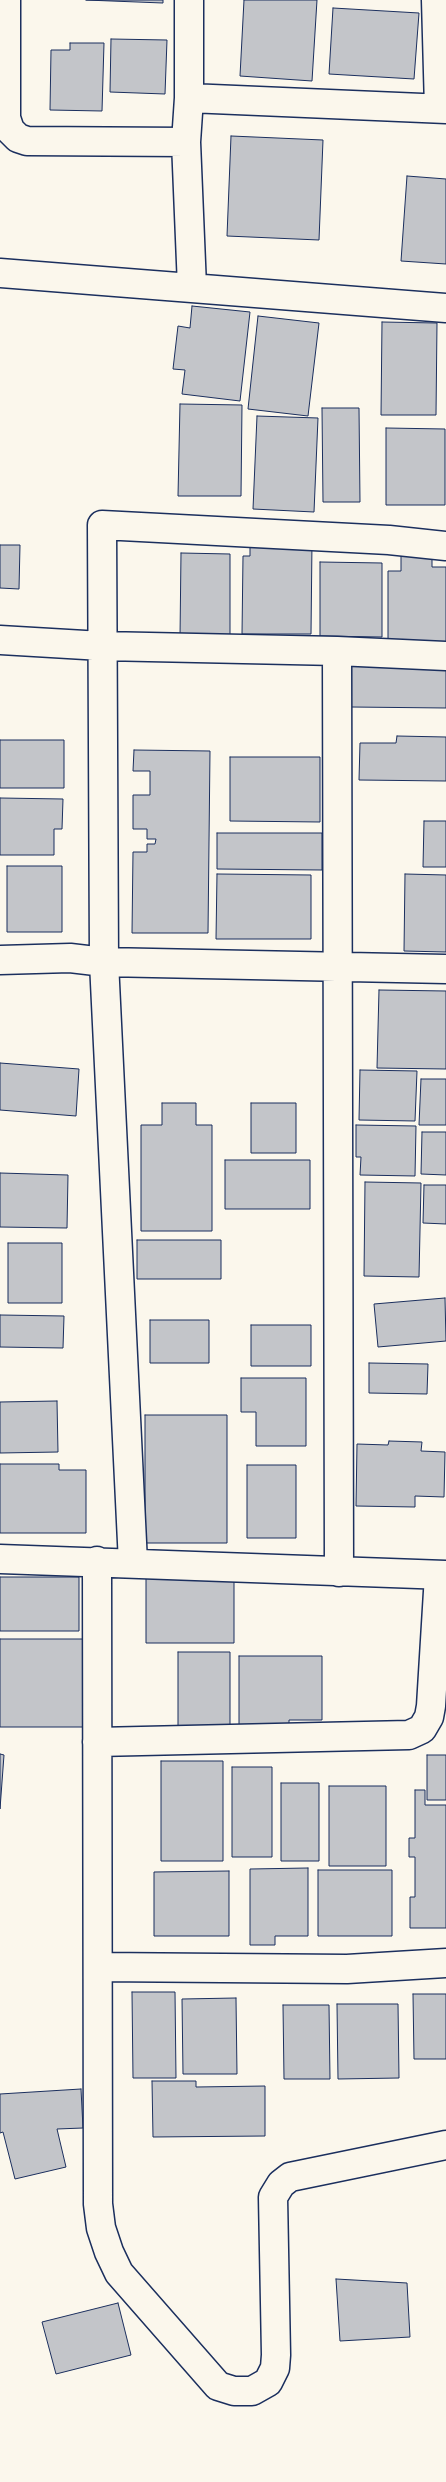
<!DOCTYPE html>
<html>
<head>
<meta charset="utf-8">
<style>
  body { margin:0 }
  canvas { display:block; background:#fbf7ec }
</style>
</head>
<body>
<canvas width="446" height="2482"></canvas>
<script>
const c = document.querySelector('canvas').getContext('2d');
c.lineJoin = 'round';
function fillPath(path, color) {
  c.fillStyle = color;
  c.fill(path, 'evenodd');
}
function shape(rows) {
  const path = new Path2D();
  for (const r of rows) {
    path.moveTo(r[0], r[1]);
    for (let i = 2; i < r.length; i += 2) path.lineTo(r[i], r[i + 1]);
  }
  return path;
}
function strokePath(path, color, width, dash) {
  c.strokeStyle = color;
  c.lineWidth = width;
  c.lineCap = dash ? 'butt' : 'round';
  c.setLineDash(dash || []);
  c.stroke(path);
}
const building = shape([
  [86,0,163,0,163,3,86,0],
  [244,0,317,0,312,81,240,76,244,0],
  [333,8,419,13,414,79,329,74,333,8],
  [111,39,167,40,165,94,110,92,111,39],
  [70,43,104,43,102,111,50,110,51,50,70,50,70,43],
  [231,136,323,140,319,240,227,236,231,136],
  [407,176,446,179,446,264,401,261,407,176],
  [192,306,250,312,240,401,182,394,185,370,173,369,178,326,190,328,192,306],
  [258,316,319,323,308,416,248,409,258,316],
  [382,322,437,323,436,415,381,415,382,322],
  [180,404,242,405,241,496,178,496,180,404],
  [322,408,359,408,360,502,323,502,322,408],
  [257,416,318,418,314,512,253,509,257,416],
  [386,428,445,429,445,505,386,505,386,428],
  [250,541,312,542,311,634,242,634,243,556,250,556,250,541],
  [0,545,20,545,19,589,0,588,0,545],
  [401,552,432,552,432,567,446,567,446,642,388,642,388,571,401,571,401,552],
  [181,553,230,554,230,637,180,637,181,553],
  [320,562,382,563,382,637,320,636,320,562],
  [351,666,446,667,446,708,351,707,351,666],
  [397,736,446,737,446,781,359,780,360,743,396,743,397,736],
  [0,740,64,740,64,788,0,788,0,740],
  [134,750,210,751,208,933,132,933,133,852,147,852,147,844,155,844,156,839,147,839,147,829,133,829,133,795,150,795,150,771,133,771,134,750],
  [230,757,320,757,320,822,230,821,230,757],
  [0,798,63,799,62,829,54,829,54,855,0,855,0,798],
  [424,821,446,821,446,867,423,867,424,821],
  [217,833,322,833,322,870,217,869,217,833],
  [7,866,62,866,62,932,7,932,7,866],
  [217,874,311,875,311,939,216,939,217,874],
  [405,874,446,875,446,952,404,951,405,874],
  [379,990,446,991,446,1069,377,1068,379,990],
  [0,1063,79,1069,76,1116,0,1110,0,1063],
  [360,1070,417,1071,415,1121,359,1120,360,1070],
  [421,1079,446,1079,446,1125,419,1125,421,1079],
  [162,1103,196,1103,196,1125,212,1125,212,1231,141,1231,141,1125,162,1125,162,1103],
  [251,1103,296,1103,296,1153,251,1153,251,1103],
  [356,1125,416,1126,415,1176,360,1175,361,1157,356,1157,356,1125],
  [422,1132,446,1132,446,1175,421,1174,422,1132],
  [225,1160,310,1160,310,1209,225,1209,225,1160],
  [0,1173,68,1175,67,1228,0,1227,0,1173],
  [365,1182,421,1183,419,1277,364,1276,365,1182],
  [424,1185,446,1185,446,1224,423,1223,424,1185],
  [137,1240,221,1240,221,1279,137,1279,137,1240],
  [8,1243,62,1243,62,1303,8,1303,8,1243],
  [445,1298,446,1341,378,1347,374,1304,445,1298],
  [0,1315,64,1316,63,1348,0,1347,0,1315],
  [150,1320,209,1320,209,1363,150,1363,150,1320],
  [251,1325,311,1325,311,1366,251,1366,251,1325],
  [369,1363,428,1364,427,1394,369,1393,369,1363],
  [241,1378,306,1378,306,1446,256,1446,256,1412,241,1412,241,1378],
  [57,1401,58,1452,0,1453,0,1402,57,1401],
  [145,1415,227,1415,227,1543,145,1543,145,1415],
  [389,1441,422,1442,421,1451,445,1452,444,1497,415,1496,415,1507,356,1506,357,1444,388,1445,389,1441],
  [0,1464,59,1464,59,1470,86,1470,86,1533,0,1533,0,1464],
  [247,1465,296,1465,296,1538,247,1538,247,1465],
  [146,1574,234,1574,234,1643,146,1643,146,1574],
  [0,1577,79,1577,79,1631,0,1631,0,1577],
  [0,1639,89,1639,89,1727,0,1727,0,1639],
  [178,1652,230,1652,230,1738,178,1738,178,1652],
  [239,1656,322,1656,322,1720,289,1720,289,1727,239,1727,239,1656],
  [0,1754,4,1755,0,1809,0,1754],
  [427,1755,446,1755,446,1800,427,1800,427,1755],
  [161,1761,223,1761,223,1861,161,1861,161,1761],
  [232,1767,272,1767,272,1857,232,1857,232,1767],
  [281,1783,319,1783,319,1861,281,1861,281,1783],
  [329,1786,386,1786,386,1866,329,1866,329,1786],
  [415,1790,425,1790,425,1805,446,1805,446,1928,410,1928,410,1897,415,1897,415,1857,409,1857,409,1838,415,1838,415,1790],
  [308,1868,308,1936,275,1936,275,1945,250,1945,250,1869,308,1868],
  [318,1870,392,1870,392,1936,318,1936,318,1870],
  [229,1871,229,1936,154,1936,154,1872,229,1871],
  [132,1992,175,1992,176,2078,133,2078,132,1992],
  [413,1994,446,1994,446,2059,414,2059,413,1994],
  [236,1998,237,2074,183,2074,182,1999,236,1998],
  [337,2004,398,2004,399,2078,338,2079,337,2004],
  [283,2005,329,2005,330,2079,284,2079,283,2005],
  [152,2081,196,2081,196,2087,265,2086,265,2136,153,2137,152,2081],
  [81,2089,83,2128,57,2129,66,2167,15,2179,3,2132,0,2133,0,2094,81,2089],
  [336,2279,407,2283,410,2337,340,2341,336,2279],
  [118,2303,131,2355,56,2374,42,2322,118,2303]
]);
fillPath(building, '#c3c5c9');
strokePath(building, '#1b2f5e', 1);
const minor = shape([
  [6,0,6,118,10,130,18,138,27,141,186,142],
  [189,0,189,98,186,142,192,287],
  [436,0,439,108],
  [189,98,446,109],
  [0,273,446,308],
  [0,640,102,646,337,651,446,656],
  [337,651,339,1572],
  [0,960,70,958,104,962,446,969],
  [0,1559,446,1575],
  [97,1561,98,2204,101,2228,109,2252,119,2273,218,2386,234,2391,252,2391,268,2382,275,2368,276,2355,273,2197,281,2184,290,2177,446,2145],
  [133,1563,104,962,102,525,389,540,446,546],
  [97,1742,409,1735,422,1729,429,1717,431,1706,439,1575],
  [98,1967,347,1969,446,1963]
]);
strokePath(minor, '#1b2f5e', 31);
strokePath(minor, '#fbf7ec', 28);
</script>
</body>
</html>
